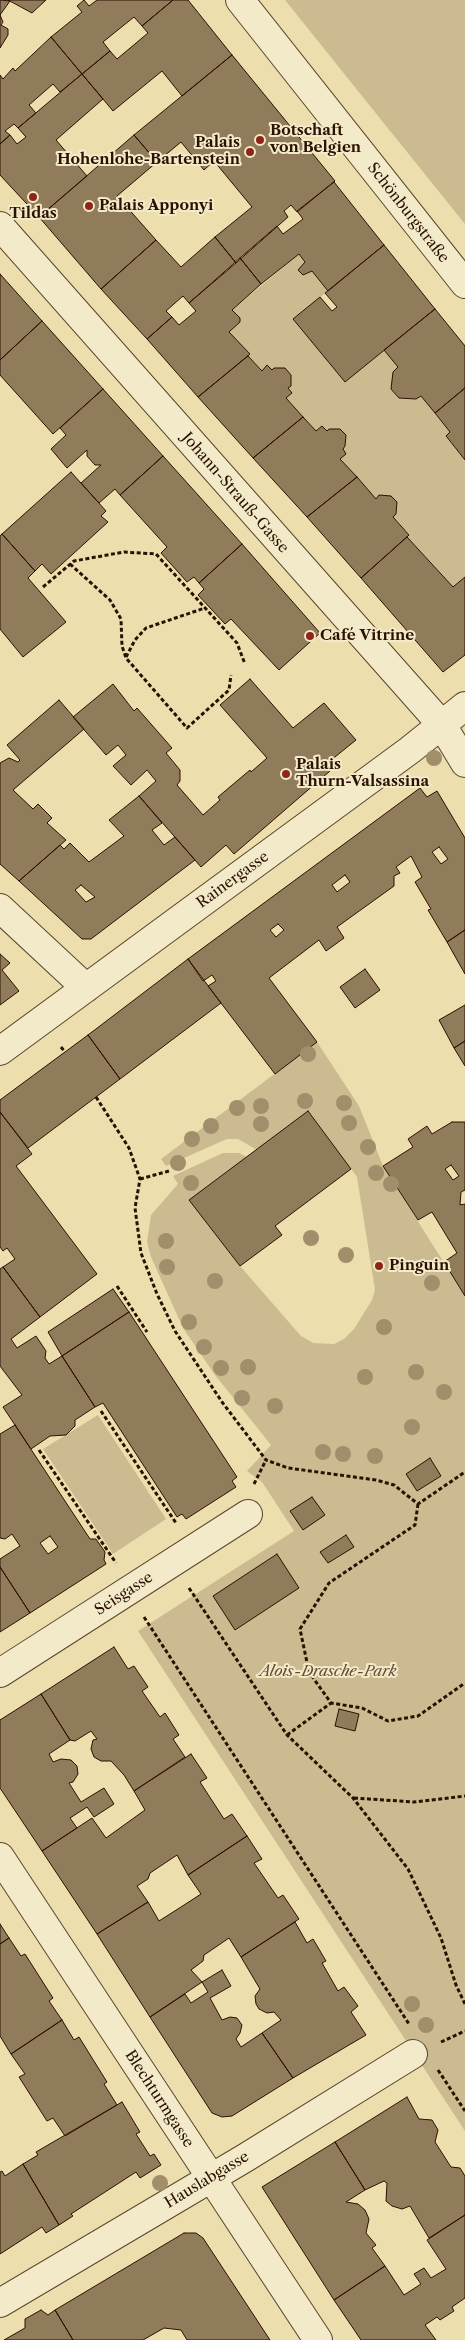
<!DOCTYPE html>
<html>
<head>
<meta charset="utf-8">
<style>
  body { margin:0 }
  canvas { display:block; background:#eddeae }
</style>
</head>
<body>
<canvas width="465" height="2340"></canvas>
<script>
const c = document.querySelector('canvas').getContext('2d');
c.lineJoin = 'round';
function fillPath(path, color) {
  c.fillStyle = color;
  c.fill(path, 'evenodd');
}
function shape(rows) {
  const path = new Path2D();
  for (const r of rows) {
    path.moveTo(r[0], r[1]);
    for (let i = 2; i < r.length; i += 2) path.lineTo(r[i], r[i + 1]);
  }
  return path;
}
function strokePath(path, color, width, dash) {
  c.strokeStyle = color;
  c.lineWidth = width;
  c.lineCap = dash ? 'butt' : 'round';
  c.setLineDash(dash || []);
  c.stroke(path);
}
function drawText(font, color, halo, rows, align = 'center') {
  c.font = font + ' "Libre Caslon Text",serif';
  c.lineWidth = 4;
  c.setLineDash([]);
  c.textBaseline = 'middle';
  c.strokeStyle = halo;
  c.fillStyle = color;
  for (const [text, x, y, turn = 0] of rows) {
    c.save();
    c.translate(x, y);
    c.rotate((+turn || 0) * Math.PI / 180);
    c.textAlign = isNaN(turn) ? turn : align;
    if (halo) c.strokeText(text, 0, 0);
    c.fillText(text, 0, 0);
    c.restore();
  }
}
fillPath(shape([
  [285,0,465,0,465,224,370,106],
  [299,254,305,262,299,270,303,275,312,271,328,291,293,319,345,382,384,350,398,367,393,372,392,389,399,398,416,399,421,396,450,432,446,437,465,460,465,577,453,587,407,537,409,534,393,517,379,496,376,499,340,459,346,454,343,449,345,446,346,435,340,429,316,431,286,398,292,393,288,388,291,385,291,375,285,368,272,370,268,366,262,371,248,356,250,354,229,332,240,322,240,318,232,310],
  [317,1042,359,1106,383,1166,465,1296,465,2131,138,1631,294,1531,262,1482,247,1471,271,1445,215,1375,183,1328,151,1257,147,1242,151,1215,178,1184,173,1176,223,1153,239,1153,247,1157,190,1201,240,1266,301,1336,313,1343,334,1344,344,1339,354,1329,372,1300,375,1290,357,1177,308,1111,257,1150,238,1139,227,1139,166,1166,161,1159],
  [98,1415,166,1519,113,1554,43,1449]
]), '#ccbb90');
const building = shape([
  [0,0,10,1,0,15,3,22,1,25,8,29,8,35,0,48,0,0],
  [8,0,46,0,32,13,8,0],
  [84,0,89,6,97,0,173,0,142,26,134,17,103,42,110,51,82,74,51,37,82,12,77,6,84,0],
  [173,0,188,0,232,55,182,96,162,71,113,111,82,74,110,51,117,59,148,33,142,26,173,0],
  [51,37,82,74,60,92,53,84,29,105,36,113,18,128,14,124,5,131,10,135,0,144,0,75,3,79,13,68,15,71,51,37],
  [232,55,335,181,297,212,291,205,284,211,288,217,236,263,215,237,252,207,214,161,204,170,181,142,157,162,134,135,232,55],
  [82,74,103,99,56,140,87,176,39,217,0,175,0,144,10,135,17,144,26,137,18,128,82,74],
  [134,135,157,162,117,196,156,240,101,289,39,217,134,135],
  [334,182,384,245,328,291,312,271,303,275,298,270,305,262,299,254,261,284,240,258,277,226,283,234,303,219,297,211,334,182],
  [215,237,236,263,189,303,183,296,166,311,172,317,147,339,101,289,156,240,181,267,215,237],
  [384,245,435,309,345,382,293,319,320,297,332,311,337,307,325,293,384,245],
  [240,258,261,284,232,310,240,318,240,322,229,332,250,354,198,397,147,339,172,317,179,325,196,311,189,303,240,258],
  [0,274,42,321,0,360,0,274],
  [435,309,465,346,465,388,435,413,421,396,416,399,399,398,391,389,393,372,398,367,384,350,435,309],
  [42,321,103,389,53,434,0,375,0,360,42,321],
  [248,356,262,371,267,365,272,370,274,368,285,368,291,375,291,386,288,388,292,393,286,398,303,417,253,458,198,397,248,356],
  [465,388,465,460,446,436,450,432,435,413,465,388],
  [103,389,163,456,120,495,115,489,99,503,81,483,101,465,95,465,87,456,87,450,67,468,51,449,66,435,60,428,103,389],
  [303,417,316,431,322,426,327,431,329,429,340,429,346,435,345,446,343,449,346,454,340,459,357,477,307,517,253,458,303,417],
  [163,456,242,544,199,583,194,577,187,582,161,553,167,547,120,495,163,456],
  [71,472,106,511,101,516,108,522,51,574,42,564,35,571,2,534,71,472],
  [357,477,376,499,379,495,391,496,397,502,396,514,393,517,409,535,361,578,307,517,357,477],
  [2,534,35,571,28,578,66,622,23,657,0,629,0,536,2,534],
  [407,537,453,587,465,577,465,655,443,672,361,578,407,537],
  [242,544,320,633,279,670,231,619,225,624,198,595,204,589,199,583,242,544],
  [250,679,293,728,324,703,356,740,325,765,330,771,234,854,226,845,201,867,139,796,156,781,147,770,131,785,113,766,126,755,118,745,106,755,73,717,113,684,134,711,137,708,172,748,166,753,180,770,180,781,177,785,203,815,220,800,218,797,250,770,251,772,267,758,220,705,250,679],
  [59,700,84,729,13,790,33,809,38,804,52,818,47,823,66,840,19,881,0,864,0,763,9,758,18,762,20,760,7,745,59,700],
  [420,788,427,797,437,791,465,838,465,930,447,942,428,910,431,909,415,882,422,877,411,856,396,867,400,873,394,876,394,886,337,927,344,938,326,951,319,940,269,978,317,1042,275,1074,208,986,216,981,212,975,203,981,188,959,420,788],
  [439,847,448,859,441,864,432,852,439,847],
  [345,875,350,882,337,892,332,885,345,875],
  [278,924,284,930,276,937,270,930,278,924],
  [139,796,162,823,152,830,164,845,175,837,195,860,91,939,82,939,19,881,60,845,64,849,70,843,89,862,124,836,109,820,139,796],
  [81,885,95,897,86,902,75,890,81,885],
  [465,930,465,974,447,942,465,930],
  [0,954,10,963,2,970,19,991,0,1005,0,954],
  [188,959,221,1003,120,1079,88,1035,188,959],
  [365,969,380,990,355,1008,340,987,365,969],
  [465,1005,465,1041,454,1048,439,1020,465,1005],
  [88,1035,120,1079,28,1148,0,1112,0,1100,88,1035],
  [465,1041,465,1066,454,1048,465,1041],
  [308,1111,351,1169,275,1226,282,1235,240,1266,189,1200,308,1111],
  [0,1112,32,1154,16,1166,97,1274,40,1317,3,1267,15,1259,7,1248,3,1251,0,1247,0,1112],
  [452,1122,465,1122,465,1190,461,1192,460,1205,465,1204,465,1296,444,1262,457,1253,432,1212,418,1220,383,1166,413,1147,408,1139,427,1126,432,1134,452,1122],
  [451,1165,459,1176,453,1180,445,1169,451,1165],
  [3,1267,40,1317,11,1339,17,1348,36,1336,46,1351,45,1358,49,1364,62,1356,95,1407,75,1420,75,1426,66,1435,50,1436,31,1449,3,1407,22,1395,0,1366,0,1269,3,1267],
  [113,1289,129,1312,62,1356,48,1332,113,1289],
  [129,1312,237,1477,232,1481,236,1487,186,1519,182,1514,177,1517,103,1403,95,1407,62,1356,129,1312],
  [15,1425,90,1539,96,1539,105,1552,104,1560,106,1564,30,1613,0,1567,0,1559,20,1546,12,1534,5,1539,0,1538,0,1434,15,1425],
  [50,1536,58,1547,48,1554,40,1543,50,1536],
  [430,1458,441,1476,417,1491,406,1474,430,1458],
  [312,1497,325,1515,303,1530,290,1511,312,1497],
  [346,1535,354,1547,328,1563,320,1552,346,1535],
  [277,1554,299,1588,235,1630,213,1596,277,1554],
  [0,1567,30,1613,0,1632,0,1567],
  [114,1647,128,1669,134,1666,148,1687,142,1691,160,1717,165,1713,179,1735,173,1739,185,1757,134,1791,124,1775,111,1761,101,1761,94,1757,91,1749,93,1740,97,1739,91,1731,75,1741,70,1740,41,1694,114,1647],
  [41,1694,70,1740,49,1754,53,1762,61,1759,71,1760,77,1766,78,1774,73,1782,69,1783,81,1802,104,1788,114,1804,94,1817,87,1807,70,1818,77,1828,42,1851,0,1788,0,1720,41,1694],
  [339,1709,359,1714,355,1731,335,1726,339,1709],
  [191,1754,207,1778,200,1782,224,1819,232,1814,247,1836,188,1875,177,1855,150,1873,148,1879,137,1886,148,1902,97,1934,42,1851,92,1818,106,1838,145,1810,134,1791,191,1754],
  [247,1836,262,1859,254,1863,278,1898,283,1895,299,1919,241,1957,229,1938,210,1951,204,1955,203,1961,191,1970,202,1982,150,2017,97,1934,148,1902,159,1921,181,1907,201,1894,188,1875,247,1836],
  [295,1922,307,1943,313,1939,326,1961,322,1963,338,1991,344,1987,358,2006,351,2012,366,2035,293,2078,262,2033,281,2020,274,2012,267,2013,259,2009,256,2004,255,1996,260,1989,241,1957,295,1922],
  [0,1924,9,1938,0,1944,0,1924],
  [9,1938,21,1956,25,1954,53,1998,49,2001,62,2020,11,2054,0,2036,0,1944,9,1938],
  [222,1970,231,1986,210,1998,222,2020,230,2017,237,2018,242,2025,240,2033,236,2039,241,2047,262,2033,293,2078,232,2116,222,2117,212,2113,150,2017,185,1994,191,2003,208,1992,202,1982,222,1970],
  [62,2020,74,2040,79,2037,107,2082,104,2084,117,2105,65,2136,53,2118,47,2121,19,2077,25,2074,11,2054,62,2020],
  [407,2097,419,2119,432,2120,438,2130,435,2142,451,2167,460,2168,465,2176,465,2215,429,2238,410,2206,402,2209,392,2206,386,2201,387,2183,384,2181,365,2190,335,2142,407,2097],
  [122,2102,140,2132,136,2134,150,2156,154,2154,161,2165,140,2178,136,2172,71,2214,73,2216,59,2225,23,2164,38,2155,36,2152,122,2102],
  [335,2142,365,2190,346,2202,358,2204,365,2210,369,2219,366,2233,376,2245,372,2248,385,2266,334,2300,262,2187,335,2142],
  [23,2164,59,2225,46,2233,42,2227,0,2254,0,2172,2,2171,5,2176,23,2164],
  [465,2215,465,2298,452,2307,454,2311,440,2320,437,2317,425,2325,436,2340,361,2340,334,2300,385,2266,404,2295,421,2284,414,2274,424,2268,431,2278,446,2269,427,2240,465,2215],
  [184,2233,196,2233,203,2238,270,2340,187,2340,181,2330,164,2328,143,2340,73,2340,55,2310,184,2233],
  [41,2310,48,2315,55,2310,73,2340,4,2340,25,2328,25,2319,41,2310]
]);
fillPath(building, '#907c5a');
strokePath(building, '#2b1100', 1);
const street = shape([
  [240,0,465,284],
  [0,226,442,725,465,763],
  [0,908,86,988],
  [0,1051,410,750,465,706],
  [0,1673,248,1514],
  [0,1857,318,2340],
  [0,2303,245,2158,413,2054]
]);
strokePath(street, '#5c442c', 30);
strokePath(shape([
  [70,564,110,600,121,619,122,646,126,658,187,728,229,690,231,675],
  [43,587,74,561,124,552,156,554,237,643,245,664],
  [126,657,135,640,146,628,205,608],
  [61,1047,65,1052],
  [96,1097,129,1148,140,1179,135,1208,141,1253,157,1294,175,1331,222,1402,266,1460,288,1468,376,1480,394,1485,418,1504,465,1472],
  [140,1179,169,1171],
  [117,1286,147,1332],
  [101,1411,176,1523],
  [39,1450,116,1563],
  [254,1484,266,1460],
  [418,1504,415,1525,329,1583,300,1629,309,1672,331,1703,362,1708,388,1721,418,1716,465,1683],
  [189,1588,287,1735,353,1798,408,1869,441,1938,456,1985,465,2004],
  [144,1617,409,2024],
  [287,1735,331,1703],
  [354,1798,414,1802,465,1796],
  [441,2042,465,2031],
  [438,2070,465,2111]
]), '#2b1100', 3, [4, 2.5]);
strokePath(street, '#f3eaca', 28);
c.fillStyle = '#a18e6a';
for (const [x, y] of [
  [434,758],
  [308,1054],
  [305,1101],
  [344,1103],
  [261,1106],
  [237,1108],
  [349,1123],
  [261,1124],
  [211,1126],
  [192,1139],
  [368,1147],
  [178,1163],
  [376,1173],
  [191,1183],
  [391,1184],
  [311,1238],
  [166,1241],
  [346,1255],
  [167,1267],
  [215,1281],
  [432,1283],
  [189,1322],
  [384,1327],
  [204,1347],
  [248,1367],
  [221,1368],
  [416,1372],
  [365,1377],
  [444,1392],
  [242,1398],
  [275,1406],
  [412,1427],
  [323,1452],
  [343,1454],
  [375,1456],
  [412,2004],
  [426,2025],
  [160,2183]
]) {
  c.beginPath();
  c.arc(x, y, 8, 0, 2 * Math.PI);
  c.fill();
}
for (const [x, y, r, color] of [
  [260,140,5,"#8f2418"],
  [250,152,5,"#8f2418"],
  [33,197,5,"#8f2418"],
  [89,206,5,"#8f2418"],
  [310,636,5,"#8f2418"],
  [286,774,5,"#8f2418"],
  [379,1266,5,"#8f2418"]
]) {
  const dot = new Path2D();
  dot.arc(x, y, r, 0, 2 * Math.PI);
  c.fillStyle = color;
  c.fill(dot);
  strokePath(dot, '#f3eaca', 2);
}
drawText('bold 15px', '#2b1100', '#f3eaca', [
  ["Botschaft",270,131],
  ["von Belgien",270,148],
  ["Palais",240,143,"right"],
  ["Hohenlohe-Bartenstein",240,160,"right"],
  ["Palais Apponyi",99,206],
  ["Tildas",33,214,"center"],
  ["Café Vitrine",320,636],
  ["Palais",296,765],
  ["Thurn-Valsassina",296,782],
  ["Pinguin",389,1266]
], 'left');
drawText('15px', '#2b1100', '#f3eaca', [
  ["Schönburgstraße",408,213,52],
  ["Johann-Strauß-Gasse",235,493,49],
  ["Rainergasse",233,880,-36],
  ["Seisgasse",124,1594,-33],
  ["Blechturmgasse",159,2099,57],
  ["Hauslabgasse",207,2180,-31]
]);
drawText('italic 15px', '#634c32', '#f3eaca', [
  ["Alois-Drasche-Park",328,1672]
]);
</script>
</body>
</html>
